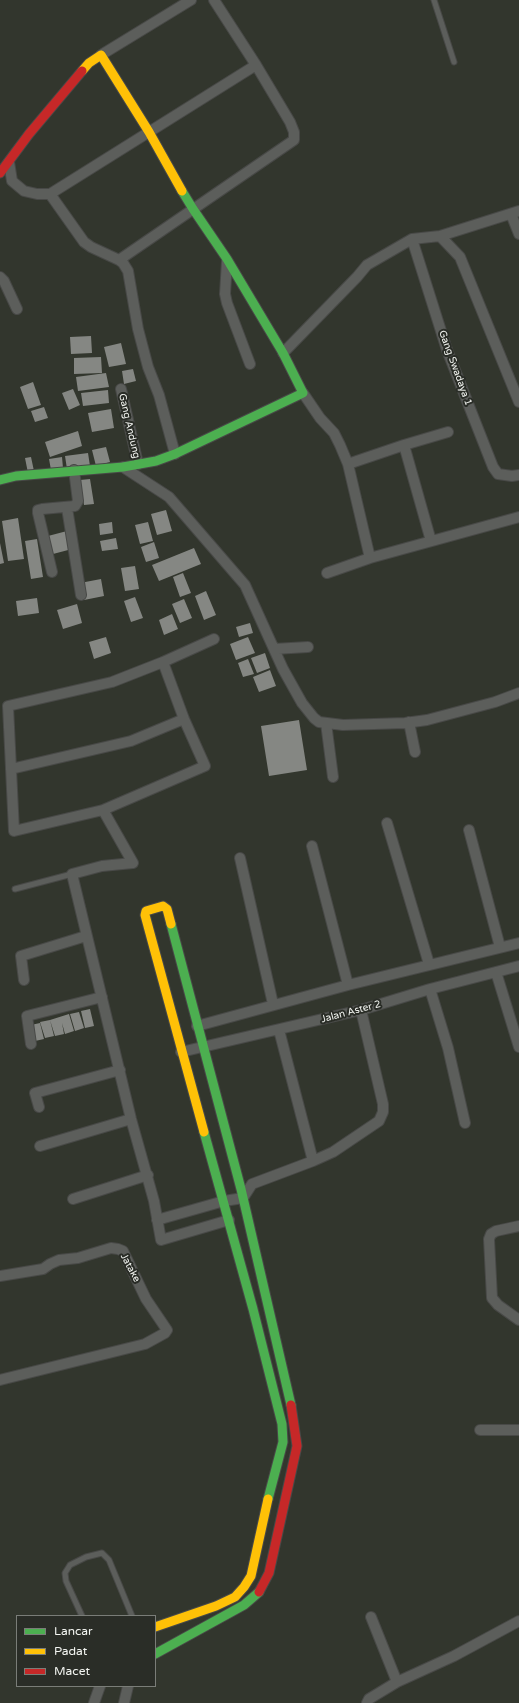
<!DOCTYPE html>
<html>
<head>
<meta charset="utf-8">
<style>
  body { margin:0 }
  #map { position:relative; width:519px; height:1703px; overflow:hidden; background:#2a2c28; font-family:"Varela Round",sans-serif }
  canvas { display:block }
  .legend { position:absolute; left:16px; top:1615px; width:140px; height:72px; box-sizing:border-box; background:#2a2d27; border:1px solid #7a7d78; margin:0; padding:5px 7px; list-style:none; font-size:12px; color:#f3f5f1 }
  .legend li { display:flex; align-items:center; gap:8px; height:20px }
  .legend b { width:20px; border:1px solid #7a7d78 }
</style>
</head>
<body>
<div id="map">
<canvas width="519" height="1703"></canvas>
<ul class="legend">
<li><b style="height:5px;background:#4caf50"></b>Lancar</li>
<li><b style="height:5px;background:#ffc107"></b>Padat</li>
<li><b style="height:5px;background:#c62828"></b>Macet</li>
</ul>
</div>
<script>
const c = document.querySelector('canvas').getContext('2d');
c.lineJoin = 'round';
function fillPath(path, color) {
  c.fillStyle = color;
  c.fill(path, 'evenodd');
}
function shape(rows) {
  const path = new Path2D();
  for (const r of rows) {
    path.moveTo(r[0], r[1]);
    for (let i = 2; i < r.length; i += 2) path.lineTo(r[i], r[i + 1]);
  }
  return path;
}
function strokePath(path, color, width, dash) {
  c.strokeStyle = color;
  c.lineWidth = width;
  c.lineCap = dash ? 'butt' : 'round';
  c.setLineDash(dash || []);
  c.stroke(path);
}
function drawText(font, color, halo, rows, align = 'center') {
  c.font = font + ' "Varela Round",sans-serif';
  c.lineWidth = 4;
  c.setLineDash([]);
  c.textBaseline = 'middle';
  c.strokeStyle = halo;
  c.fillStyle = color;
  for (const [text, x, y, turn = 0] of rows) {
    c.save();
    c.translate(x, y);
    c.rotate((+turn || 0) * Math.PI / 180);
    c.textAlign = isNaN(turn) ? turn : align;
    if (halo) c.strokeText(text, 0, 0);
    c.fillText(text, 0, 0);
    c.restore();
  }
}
fillPath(shape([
  [0,0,519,0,519,1703,0,1703],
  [17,1616,155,1616,155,1686,17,1686]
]), '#32362d');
fillPath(shape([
  [91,336,92,353,71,354,70,337],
  [121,343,126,364,109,367,104,347],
  [101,357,102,373,74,374,74,358],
  [133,369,136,381,124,384,122,371],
  [106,373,109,387,78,391,76,377],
  [33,382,41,405,28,409,20,387],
  [73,389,80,405,69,410,62,393],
  [108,390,109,403,83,406,81,393],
  [44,407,48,418,35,422,31,411],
  [111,409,114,428,92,432,88,413],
  [78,431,82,446,50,457,45,442],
  [106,447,110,462,96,466,92,450],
  [88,453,90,466,67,469,65,456],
  [31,457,34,471,28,473,25,458],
  [62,457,63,468,51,470,49,459],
  [90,479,94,504,84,505,80,480],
  [166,510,172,531,157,535,151,514],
  [18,518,24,559,8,561,2,521],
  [112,522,113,533,100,535,99,524],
  [148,522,153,541,140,544,135,525],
  [67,531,72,549,53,554,48,536],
  [116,538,118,549,102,551,100,541],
  [37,539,43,577,31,579,25,541],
  [154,542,159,558,146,562,141,547],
  [0,543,4,563,0,564],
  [194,548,201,564,159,581,152,565],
  [135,566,139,589,125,591,121,568],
  [183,573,191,593,180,597,173,577],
  [101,579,104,596,84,600,80,583],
  [206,591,216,615,204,620,195,596],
  [135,597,143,618,131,622,124,601],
  [37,598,39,613,18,616,16,601],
  [184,599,192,618,180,623,172,604],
  [77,604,82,623,63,629,57,610],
  [172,614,178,629,164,635,159,620],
  [250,623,253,633,239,637,236,627],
  [106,637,111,653,94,659,89,642],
  [248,637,255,653,236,660,230,644],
  [265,653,270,668,257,673,251,658],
  [248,659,254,674,243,677,238,663],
  [270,670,276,686,259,692,253,677],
  [299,720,307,770,269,776,261,726],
  [90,1009,94,1026,85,1028,81,1011],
  [79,1012,84,1028,75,1031,70,1014],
  [69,1014,74,1031,65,1034,62,1023,64,1034,55,1036,50,1020],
  [50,1020,54,1036,45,1038,40,1022],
  [40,1023,44,1039,35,1041,31,1025]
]), '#858783');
const lane = shape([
  [434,0,454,62],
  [15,889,72,874],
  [82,1616,66,1581,65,1573,70,1565,86,1557,102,1553,109,1560,132,1616]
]);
const street = shape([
  [101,55,191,0],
  [9,162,12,181,24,191,37,194,50,194,256,65],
  [50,194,84,242,91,247,119,260,123,263,128,271,138,329,148,367,159,395,175,454],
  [511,214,519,234],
  [440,236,460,257,519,402],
  [412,239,447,350,493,467,498,474,512,476,519,475],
  [119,260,294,140,294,132,290,122,256,65,214,0],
  [227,261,225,294,227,303,250,364],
  [0,277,4,281,17,309],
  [283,353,357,277,367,265,412,239,440,236,519,211],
  [121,389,138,464],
  [303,393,320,418,334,433,340,445,348,464,370,558],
  [404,445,431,541],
  [348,464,404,445,448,432],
  [123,467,169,497,245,585,283,669,302,703,314,718,319,722,343,725,405,723,427,720,495,702,519,693],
  [67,508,81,595],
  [52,572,38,513,38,510,42,509,75,506,78,501,74,470],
  [327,573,370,558,519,517],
  [274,649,308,647],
  [163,662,184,719,205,766,103,810,14,831,8,706,112,682,163,662],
  [163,662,214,639],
  [409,722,415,752],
  [326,723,333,777],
  [11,769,131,741,184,719],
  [103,810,133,863,102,866,72,874,131,1119,154,1201,161,1240,229,1220],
  [387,823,429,964],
  [469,830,500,947],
  [312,846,348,985],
  [240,858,273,1004],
  [496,972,519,1047],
  [24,980,21,956,86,936],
  [430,989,448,1048,465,1123],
  [197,1026,348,985,519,943],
  [279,1030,313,1161],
  [31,1044,27,1016,102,997],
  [181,1052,361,1010,430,989,519,966],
  [39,1107,35,1093,120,1070],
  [40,1146,131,1119],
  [73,1199,148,1175],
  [157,1220,224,1201,243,1198,252,1184,313,1161,333,1152,379,1121,383,1112,383,1104,361,1010],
  [519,1226,496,1231,491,1234,489,1239,492,1298,498,1305,519,1320],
  [0,1276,43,1269,50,1264,59,1260,78,1258,111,1248,118,1249,123,1251,146,1299,167,1330,165,1333,145,1344,0,1380],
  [480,1430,519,1430],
  [371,1617,397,1682],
  [94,1703,100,1686],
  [124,1703,128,1686],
  [367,1703,369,1699,397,1682,454,1656,519,1621]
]);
const fast = shape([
  [0,480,16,476,123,467,156,461,175,454,303,393,283,353,227,259,193,209,182,191],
  [171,924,241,1189,291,1405],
  [204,1132,253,1309,282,1424,283,1442,268,1499],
  [155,1654,244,1605,259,1592]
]);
const slow = shape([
  [82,71,89,63,101,55,149,132,182,191],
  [171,924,167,909,163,906,146,911,145,915,204,1132],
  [155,1627,216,1606,235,1597,244,1587,251,1576,268,1499]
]);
const jam = shape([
  [0,173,29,134,82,71],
  [259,1592,269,1573,297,1446,291,1405]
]);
strokePath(lane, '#484947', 7);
strokePath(street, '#484947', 12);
strokePath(fast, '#484947', 11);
strokePath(slow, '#484947', 11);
strokePath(jam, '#484947', 11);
strokePath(lane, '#5c5e5b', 5);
strokePath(street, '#5c5e5b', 10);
strokePath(fast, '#4caf50', 9);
strokePath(slow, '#ffc107', 9);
strokePath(jam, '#c62828', 9);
drawText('10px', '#f3f5f1', '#2a2d27', [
  ["Gang Swadaya 1",455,368,70],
  ["Gang Andung",129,426,77],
  ["Jalan Aster 2",351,1012,-15],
  ["Jatake",130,1268,62]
]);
</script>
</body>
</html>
